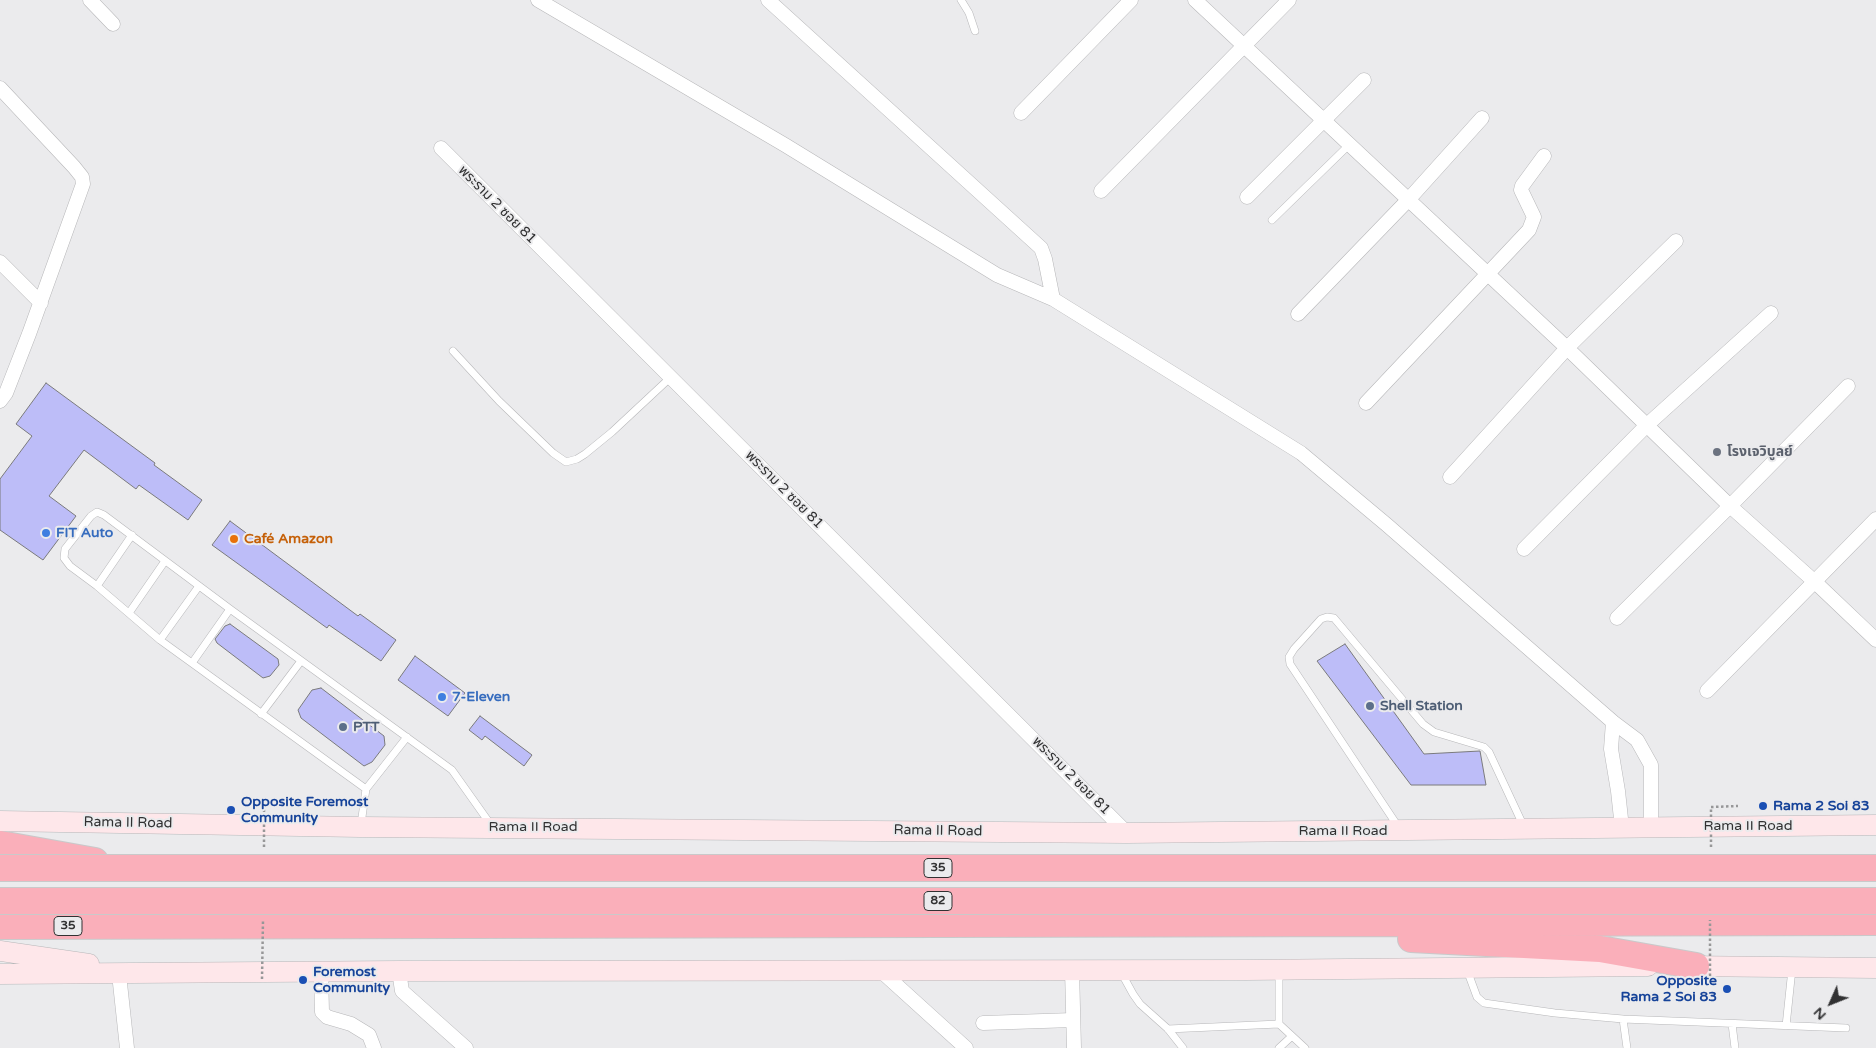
<!DOCTYPE html>
<html>
<head>
<meta charset="utf-8">
<style>
  body { margin:0 }
  #map { position:relative; width:1876px; height:1048px; overflow:hidden; background:#ebebed; font-family:"Varela Round",sans-serif }
  canvas { display:block }
  .north { position:absolute; left:1806px; top:978px; width:50px; height:50px; -webkit-text-stroke:4px #ebebed; paint-order:stroke; rotate:226deg; font-size:14px; font-weight:700; line-height:20px; text-align:center; color:#313132 }
  .north::after { content:''; display:block; margin:auto; width:18px; height:22px; background:#313132; clip-path:polygon(50% 0,100% 100%,50% 72%,0 100%) }
</style>
</head>
<body>
<div id="map">
<canvas width="1876" height="1048"></canvas>
<div class="north">N</div>
</div>
<script>
const c = document.querySelector('canvas').getContext('2d');
c.lineJoin = 'round';
function fillPath(path, color) {
  c.fillStyle = color;
  c.fill(path, 'evenodd');
}
function shape(rows) {
  const path = new Path2D();
  for (const r of rows) {
    path.moveTo(r[0], r[1]);
    for (let i = 2; i < r.length; i += 2) path.lineTo(r[i], r[i + 1]);
  }
  return path;
}
function strokePath(path, color, width, dash) {
  c.strokeStyle = color;
  c.lineWidth = width;
  c.lineCap = dash ? 'butt' : 'round';
  c.setLineDash(dash || []);
  c.stroke(path);
}
function drawText(font, color, halo, rows, align = 'center') {
  c.font = font + ' "Varela Round","Noto Sans Thai",sans-serif';
  c.lineWidth = 4;
  c.setLineDash([]);
  c.textBaseline = 'middle';
  c.strokeStyle = halo;
  c.fillStyle = color;
  for (const [text, x, y, turn = 0] of rows) {
    c.save();
    c.translate(x, y);
    c.rotate((+turn || 0) * Math.PI / 180);
    c.textAlign = isNaN(turn) ? turn : align;
    if (halo) c.strokeText(text, 0, 0);
    c.fillText(text, 0, 0);
    c.restore();
  }
}
const building = shape([
  [46,383,155,463,154,465,202,500,188,520,139,485,136,489,84,450,49,496,76,516,43,560,0,530,0,479,32,436,16,424,46,383],
  [230,521,358,616,360,614,396,640,381,661,329,625,327,628,212,545,230,521],
  [230,624,278,659,279,665,270,676,263,678,217,643,215,639,225,626,230,624],
  [1345,644,1424,754,1480,751,1486,785,1411,785,1317,661,1345,644],
  [415,656,465,693,448,716,398,680,415,656],
  [321,688,384,736,385,745,372,762,364,766,301,718,298,710,312,690,321,688],
  [480,716,532,755,524,766,485,736,482,740,469,730,480,716]
]);
fillPath(building, '#bdbdf8');
strokePath(building, '#7a7a7c', 1);
const lane = shape([
  [961,0,969,13,975,31],
  [1272,220,1350,144],
  [453,351,499,401,553,453,566,462,577,459,585,454,612,432,671,377],
  [97,586,132,535],
  [129,613,165,561],
  [160,640,199,586],
  [192,663,230,609],
  [261,714,301,661],
  [366,789,407,737],
  [361,824,366,789,160,640,97,586,70,566,64,558,65,549,91,516,97,512,104,515,230,609,452,770,491,825],
  [1399,828,1290,664,1289,657,1294,649,1321,619,1327,617,1334,618,1423,724,1434,732,1484,747,1489,752,1524,827],
  [1467,970,1477,997,1484,1003,1555,1013,1623,1019,1846,1028],
  [1279,972,1279,1024,1305,1048],
  [1122,974,1133,994,1140,1004,1168,1029,1183,1048],
  [1623,1019,1627,1048],
  [1732,1024,1735,1048],
  [1786,1026,1792,969],
  [1168,1029,1279,1024],
  [1279,1048,1291,1037]
]);
const street = shape([
  [90,0,113,24],
  [538,0,785,145,997,275,1053,299,1301,453,1387,525,1613,722,1637,740,1651,765,1651,827],
  [768,0,1041,248,1045,259,1053,299],
  [1195,0,1567,348,1730,506,1815,582,1876,640],
  [0,88,74,167,82,177,83,184,29,334,6,393,0,401],
  [1021,113,1131,0],
  [441,148,1127,833],
  [1101,191,1289,0],
  [1247,197,1364,80],
  [0,262,41,303],
  [1298,314,1409,199,1482,118],
  [1366,403,1529,230,1534,217,1521,190,1522,186,1544,156],
  [1450,477,1567,348,1676,241],
  [1524,549,1647,425,1771,313],
  [1617,618,1730,506,1848,386],
  [1707,691,1876,519],
  [1613,722,1611,749,1618,791,1622,828],
  [1072,969,1074,1048],
  [321,971,322,1012,327,1017,351,1024,369,1035,374,1048],
  [399,971,402,991,466,1048],
  [881,971,966,1048],
  [119,974,127,1048],
  [983,1023,1073,1020]
]);
const secondary = shape([
  [0,821,360,827,1127,833,1876,825],
  [0,951,89,964],
  [1682,966,1876,968],
  [0,974,399,971,1247,970,1648,966]
]);
const highway = shape([
  [0,844,95,861],
  [0,926,1876,922],
  [1411,939,1600,949,1696,966]
]);
strokePath(lane, '#b7b7b9', 8);
strokePath(street, '#b7b7b9', 15);
strokePath(secondary, '#b7b7b9', 21);
strokePath(highway, '#c9c9ca', 28);
strokePath(shape([
  [1711,807,1738,806]
]), '#979798', 2.5, [2.5, 2.5]);
strokePath(lane, '#fff', 7);
strokePath(street, '#fff', 14);
strokePath(secondary, '#fee7ea', 20);
strokePath(highway, '#faafba', 26);
const highwayBridge = shape([
  [0,868,1876,868],
  [0,901,1876,901]
]);
strokePath(highwayBridge, '#c9c9ca', 28, []);
strokePath(shape([
  [264,847,264,809],
  [1711,847,1711,807],
  [262,979,263,920],
  [1710,986,1710,920]
]), '#979798', 2.5, [2.5, 2.5]);
strokePath(highwayBridge, '#faafba', 26);
for (const [x, y, r, color] of [
  [1717,452,5,"#6b7280"],
  [46,533,5,"#3f7fe0"],
  [234,539,5,"#e8710a"],
  [442,697,5,"#3f7fe0"],
  [1370,706,5,"#5c6f8a"],
  [343,727,5,"#5c6f8a"],
  [1763,806,5,"#1a4fb4"],
  [231,810,5,"#1a4fb4"],
  [303,980,5,"#1a4fb4"],
  [1727,989,5,"#1a4fb4"]
]) {
  const dot = new Path2D();
  dot.arc(x, y, r, 0, 2 * Math.PI);
  c.fillStyle = color;
  c.fill(dot);
  strokePath(dot, '#ebebed', 2);
}
for (const [x, y, w] of [
  [938,868,28],
  [938,901,28],
  [68,926,28]
]) {
  const box = new Path2D();
  box.roundRect(x - w / 2, y - 9.5, w, 19, 4);
  c.fillStyle = '#ebebed';
  c.fill(box);
  strokePath(box, '#313132', 1);
}
drawText('bold 12px', '#313132', null, [
  ["35",938,868],
  ["82",938,901],
  ["35",68,926]
]);
drawText('14px', '#313132', '#ebebed', [
  ["พระราม 2 ซอย 81",497,205,45],
  ["พระราม 2 ซอย 81",784,490,45],
  ["พระราม 2 ซอย 81",1071,776,45],
  ["Rama II Road",128,823,1],
  ["Rama II Road",1748,826],
  ["Rama II Road",533,827],
  ["Rama II Road",938,831,1],
  ["Rama II Road",1343,831]
]);
drawText('bold 14px', '#5b616d', '#ebebed', [
  ["โรงเจวิบูลย์",1727,452]
], 'left');
drawText('bold 14px', '#366cbe', '#ebebed', [
  ["FIT Auto",56,533],
  ["7-Eleven",452,697]
], 'left');
drawText('bold 14px', '#c56008', '#ebebed', [
  ["Café Amazon",244,539]
], 'left');
drawText('bold 14px', '#4e5e75', '#ebebed', [
  ["Shell Station",1380,706],
  ["PTT",353,727]
], 'left');
drawText('bold 14px', '#164399', '#ebebed', [
  ["Opposite Foremost",241,802],
  ["Community",241,818],
  ["Rama 2 Soi 83",1773,806],
  ["Foremost",313,972],
  ["Community",313,988],
  ["Opposite",1717,981,"right"],
  ["Rama 2 Soi 83",1717,997,"right"]
], 'left');
</script>
</body>
</html>
